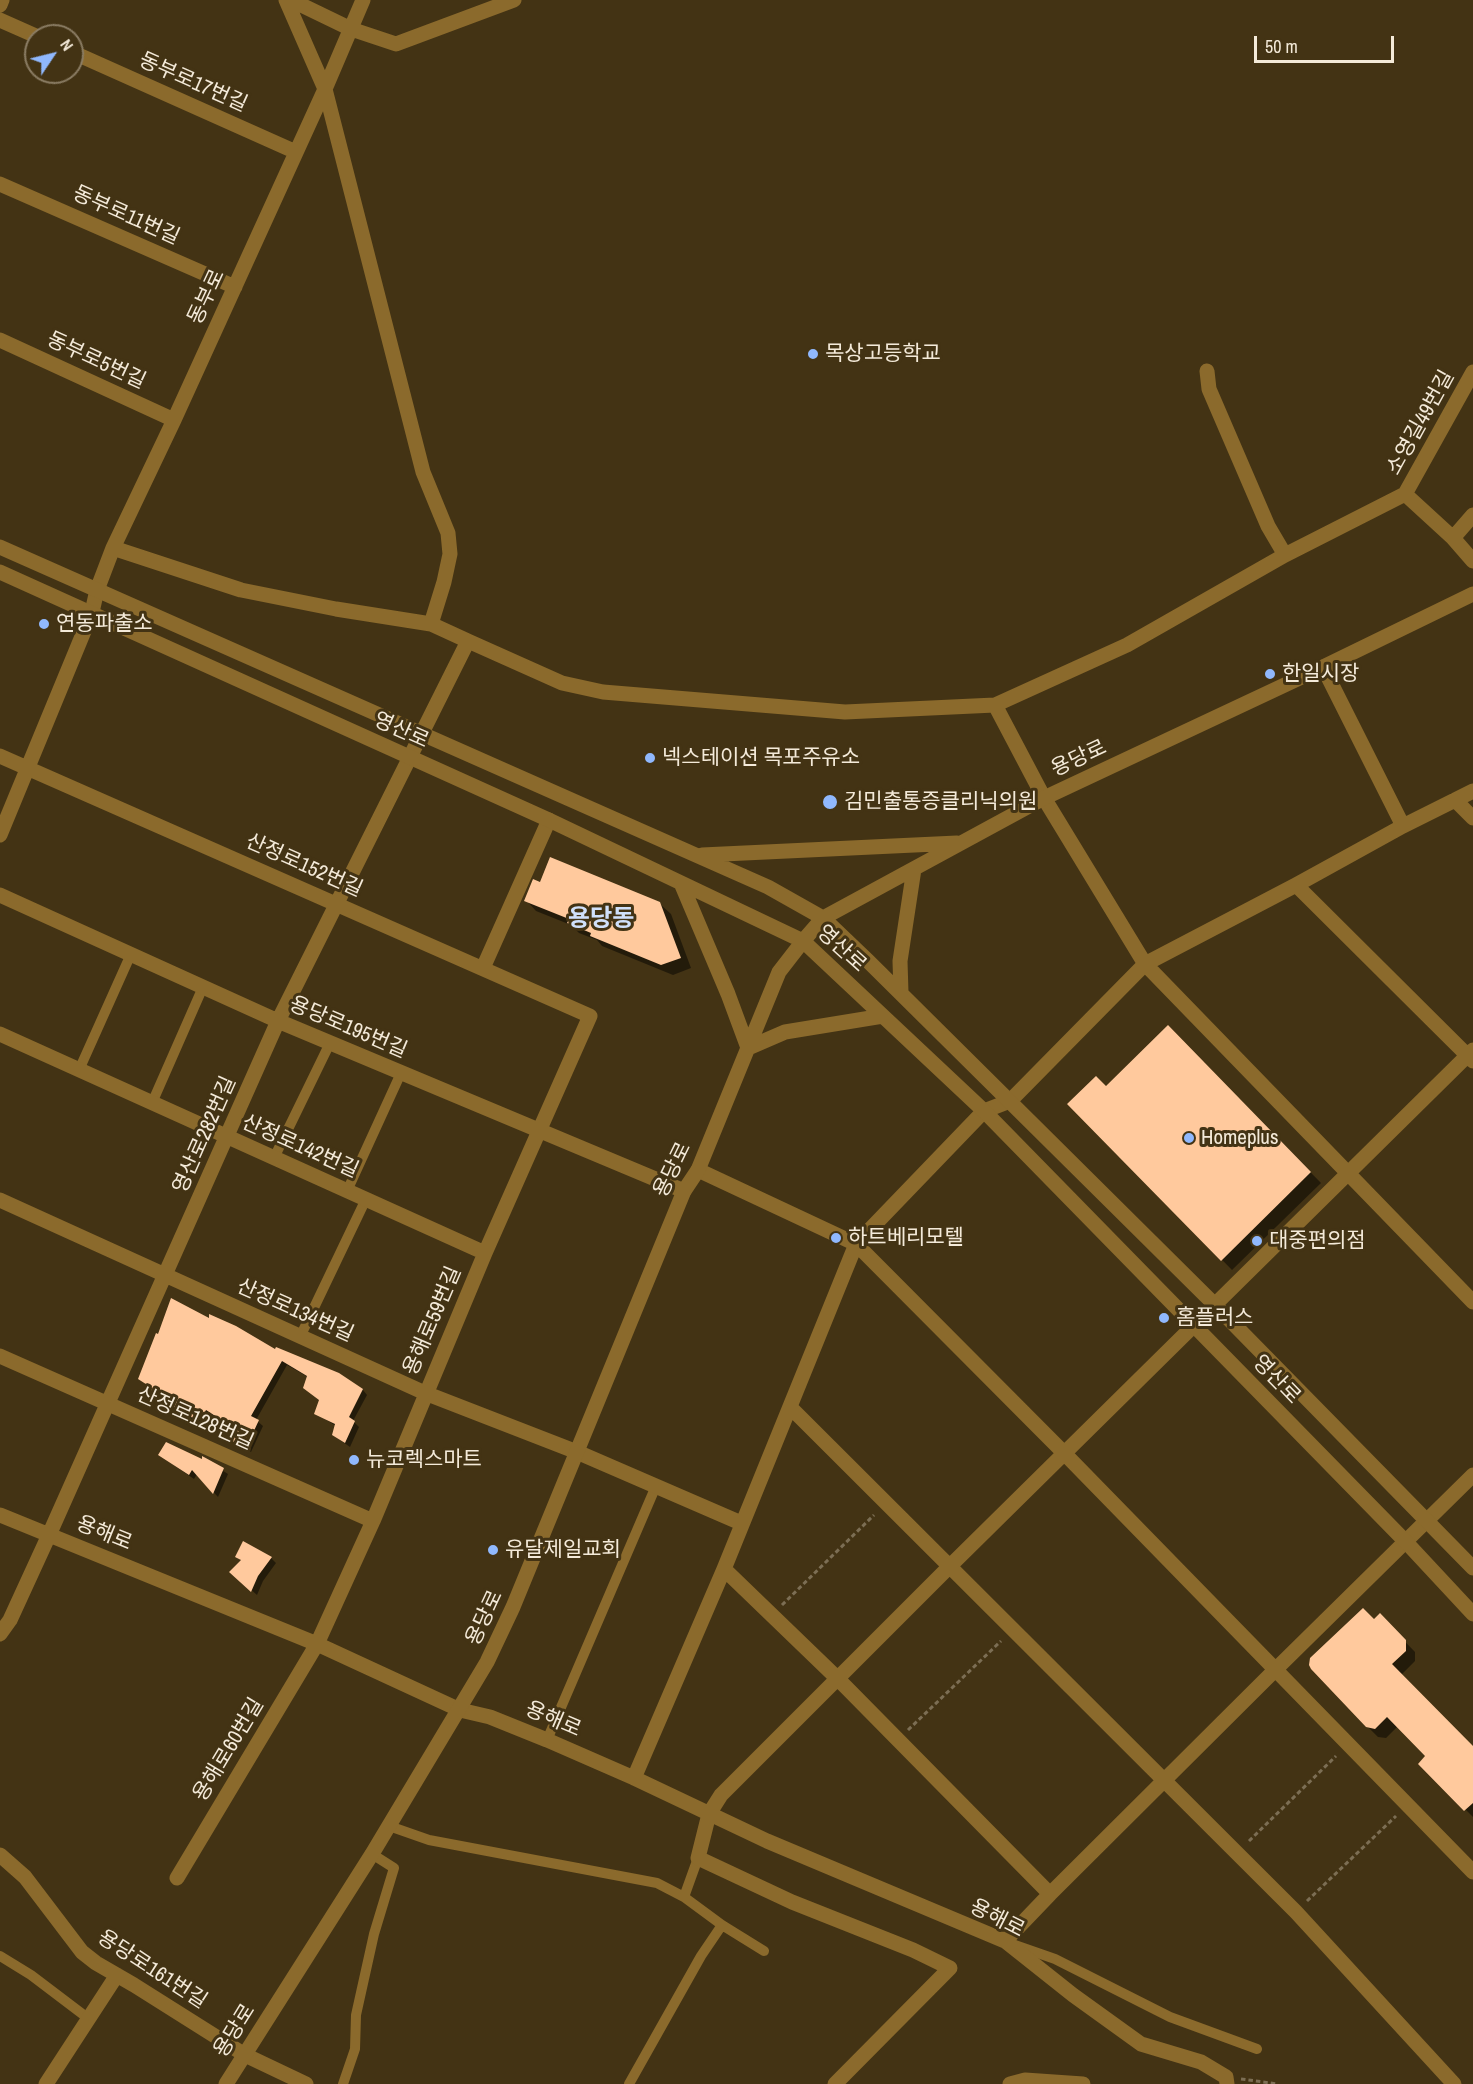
<!DOCTYPE html>
<html>
<head>
<meta charset="utf-8">
<style>
  body { margin:0 }
  #map { position:relative; width:1473px; height:2084px; overflow:hidden; background:#433314; font-family:"Archivo Narrow",sans-serif }
  canvas { display:block }
  .north { position:absolute; left:24px; top:24px; width:60px; height:60px; box-sizing:border-box; background:#433314; border:2px solid #8a7c63; border-radius:50%; rotate:55deg; font-size:16px; font-weight:700; line-height:24px; text-align:center; color:#f4ead9 }
  .north::after { content:''; display:block; margin:auto; width:21px; height:27px; background:#90b8fd; clip-path:polygon(50% 0,100% 100%,50% 72%,0 100%) }
  .scale { position:absolute; left:1254px; top:36px; width:140px; height:27px; box-sizing:border-box; border:3px solid #f4ead9; border-top:0; padding-left:8px; font-size:18px; line-height:21px; white-space:nowrap; color:#f4ead9; -webkit-text-stroke:4px #433314; paint-order:stroke }
</style>
</head>
<body>
<div id="map">
<canvas width="1473" height="2084"></canvas>
<div class="north">N</div>
<div class="scale">50 m</div>
</div>
<script>
const c = document.querySelector('canvas').getContext('2d');
c.lineJoin = 'round';
function fillPath(path, color) {
  c.fillStyle = color;
  c.fill(path, 'evenodd');
}
function shape(rows) {
  const path = new Path2D();
  for (const r of rows) {
    path.moveTo(r[0], r[1]);
    for (let i = 2; i < r.length; i += 2) path.lineTo(r[i], r[i + 1]);
  }
  return path;
}
function strokePath(path, color, width, dash) {
  c.strokeStyle = color;
  c.lineWidth = width;
  c.lineCap = dash ? 'butt' : 'round';
  c.setLineDash(dash || []);
  c.stroke(path);
}
function drawText(font, color, halo, rows, align = 'center') {
  c.font = font + ' "Archivo Narrow","Noto Sans KR",sans-serif';
  c.lineWidth = 6;
  c.setLineDash([]);
  c.textBaseline = 'middle';
  c.strokeStyle = halo;
  c.fillStyle = color;
  for (const [text, x, y, turn = 0] of rows) {
    c.save();
    c.translate(x, y);
    c.rotate((+turn || 0) * Math.PI / 180);
    c.textAlign = isNaN(turn) ? turn : align;
    if (halo) c.strokeText(text, 0, 0);
    c.fillText(text, 0, 0);
    c.restore();
  }
}
fillPath(shape([
  [541,884,660,904,671,914,691,968,673,975,602,946,597,940,579,933,571,925,536,911,526,900],
  [1168,1027,1321,1183,1232,1270,1069,1104,1106,1088],
  [210,1320,276,1351,338,1374,363,1390,367,1395,353,1421,359,1427,350,1447,333,1435,336,1426,316,1413,320,1400,308,1377,287,1365,256,1420,263,1426,251,1452,232,1439,236,1429,211,1414,206,1424,190,1420,185,1414,158,1401,153,1396,154,1389,139,1379],
  [203,1458,228,1474,218,1497,197,1474,194,1479,165,1459,203,1461],
  [243,1543,271,1558,276,1563,263,1581,257,1595,231,1572,242,1561,237,1556],
  [1380,1616,1415,1652,1415,1661,1401,1675,1473,1748,1473,1817,1420,1764,1427,1756,1398,1726,1386,1738,1378,1737,1367,1726,1374,1621]
]), '#0007');
fillPath(shape([
  [550,857,660,902,681,958,661,965,590,936,591,933,567,923,569,919,524,901,533,879,540,882],
  [1168,1025,1311,1172,1221,1261,1067,1104,1096,1076,1106,1086],
  [171,1298,209,1318,209,1314,236,1326,275,1349,276,1347,339,1373,363,1389,349,1417,355,1421,345,1443,332,1435,335,1424,314,1414,319,1400,303,1388,307,1376,282,1361,251,1416,259,1420,246,1448,230,1440,234,1428,206,1410,201,1420,184,1415,184,1412,151,1396,152,1388,138,1379,156,1333,158,1334],
  [166,1442,202,1459,202,1456,224,1468,213,1494,192,1470,189,1475,158,1455],
  [243,1541,272,1557,258,1576,251,1592,229,1572,241,1560,235,1557],
  [1363,1608,1374,1619,1380,1613,1406,1640,1406,1651,1392,1664,1473,1746,1473,1803,1464,1811,1418,1764,1425,1756,1387,1717,1375,1729,1366,1727,1311,1669,1309,1665,1310,1658]
]), '#ffc99d');
strokePath(shape([
  [782,1605,874,1515],
  [908,1730,1001,1641],
  [1249,1841,1336,1756],
  [1307,1901,1396,1816],
  [1241,2079,1278,2084]
]), '#7c6e54', 3, [4.5, 3]);
strokePath(shape([
  [79,1070,131,954],
  [152,1103,203,987],
  [274,1158,330,1043],
  [347,1191,401,1073],
  [300,1337,366,1199],
  [547,1740,656,1486],
  [389,1826,429,1840,657,1883,684,1897],
  [698,1858,684,1897,722,1925,764,1951],
  [1012,1944,1055,1959,1170,2017,1257,2049],
  [0,1956,31,1975,89,2019],
  [343,2084,355,2049,356,2015,374,1934,394,1868,372,1854],
  [629,2084,701,1956,722,1925]
]), '#8b6a2c', 10);
strokePath(shape([
  [286,0,325,89,423,472,448,533,450,554,444,582,431,624],
  [291,0,351,29,396,44,514,0],
  [0,5,2,0],
  [0,20,36,36],
  [72,52,296,152],
  [0,184,235,287],
  [0,340,174,420],
  [1207,371,1209,389,1268,526,1285,555],
  [1405,494,1473,372],
  [1405,494,1453,538,1473,561],
  [1453,538,1473,515],
  [113,548,241,590,336,609,431,624,468,641],
  [1323,667,1403,826],
  [995,705,1044,798,1145,964,1473,1302],
  [0,756,590,1016,485,1253,373,1521,317,1644,177,1878],
  [1455,800,1473,818],
  [0,835,92,612,97,590,113,548,174,420,325,89,363,0],
  [1296,885,1473,1061],
  [0,895,278,1021,684,1191],
  [483,968,549,820],
  [0,1034,485,1253],
  [698,1170,856,1244,1064,1453,1473,1872],
  [0,1200,425,1393,577,1452,741,1523],
  [0,1356,373,1521],
  [790,1407,1296,1912,1454,2084],
  [0,1515,317,1644,460,1710,490,1717,547,1740,634,1778,767,1841,1005,1941,1073,1995,1141,2044,1201,2062,1226,2077,1227,2084],
  [724,1569,838,1679,1050,1894],
  [0,1634,10,1620,49,1535,278,1021,468,641,562,683,603,692,845,712,995,705,1127,645,1285,555,1405,494],
  [634,1778,724,1569,856,1244,984,1111,1010,1101,1145,964,1296,885,1403,826,1473,791],
  [0,1855,25,1877,82,1952,96,1963,134,1985,245,2055,306,2084],
  [1005,1941,1050,1894,1276,1669,1473,1475],
  [46,2084,117,1975],
  [835,2084,950,1968,913,1950,792,1902,698,1858,709,1814,721,1795,950,1566,1473,1050],
  [1010,2084,1025,2080,1083,2084]
]), '#8b6a2c', 15);
strokePath(shape([
  [0,547,768,887,823,918,868,961,1214,1304,1473,1568],
  [0,572,549,820,803,941,984,1111,1406,1542,1473,1614],
  [702,855,957,843],
  [681,883,728,994,748,1048,785,1032,883,1016],
  [901,993,900,961,914,869],
  [226,2084,372,1854,487,1662,513,1607,684,1191,698,1170,779,972,803,941,823,918,1044,798,1323,667,1473,594]
]), '#8b6a2c', 15);
for (const [x, y, r, color] of [
  [813,354,6,"#90b8fd"],
  [44,624,6,"#90b8fd"],
  [1270,674,6,"#90b8fd"],
  [650,758,6,"#90b8fd"],
  [830,802,8,"#90b8fd"],
  [1189,1138,6,"#90b8fd"],
  [836,1238,6,"#90b8fd"],
  [1257,1241,6,"#90b8fd"],
  [1164,1318,6,"#90b8fd"],
  [354,1460,6,"#90b8fd"],
  [493,1550,6,"#90b8fd"]
]) {
  const dot = new Path2D();
  dot.arc(x, y, r, 0, 2 * Math.PI);
  c.fillStyle = color;
  c.fill(dot);
  strokePath(dot, '#433314', 2);
}
drawText('21px', '#f4ead9', '#433314', [
  ["동부로17번길",193,83,24],
  ["동부로11번길",126,216,24],
  ["동부로",207,297,-65],
  ["동부로5번길",96,361,25],
  ["소영길49번길",1421,423,-61],
  ["영산로",401,731,24],
  ["용당로",1079,759,-25],
  ["산정로152번길",304,866,24],
  ["영산로",841,949,42],
  ["용당로195번길",348,1028,23],
  ["영산로282번길",205,1135,-66],
  ["산정로142번길",300,1147,24],
  ["용당로",673,1170,-64],
  ["산정로134번길",295,1311,24],
  ["용해로59번길",433,1321,-67],
  ["영산로",1276,1380,46],
  ["산정로128번길",195,1419,24],
  ["용해로",104,1534,22],
  ["용당로",485,1618,-65],
  ["용해로",553,1720,23],
  ["용해로60번길",229,1750,-59],
  ["용해로",997,1919,27],
  ["용당로161번길",152,1970,33],
  ["용당로",235,2031,-58]
]);
drawText('21px', '#f4ead9', '#433314', [
  ["목상고등학교",825,354],
  ["연동파출소",56,624],
  ["한일시장",1282,674],
  ["넥스테이션 목포주유소",662,758],
  ["김민출통증클리닉의원",844,802],
  ["Homeplus",1201,1138],
  ["하트베리모텔",848,1238],
  ["대중편의점",1269,1241],
  ["홈플러스",1176,1318],
  ["뉴코렉스마트",366,1460],
  ["유달제일교회",505,1550]
], 'left');
drawText('bold 24px', '#d0e0fa', '#433314', [
  ["용당동",601,920]
]);
</script>
</body>
</html>
